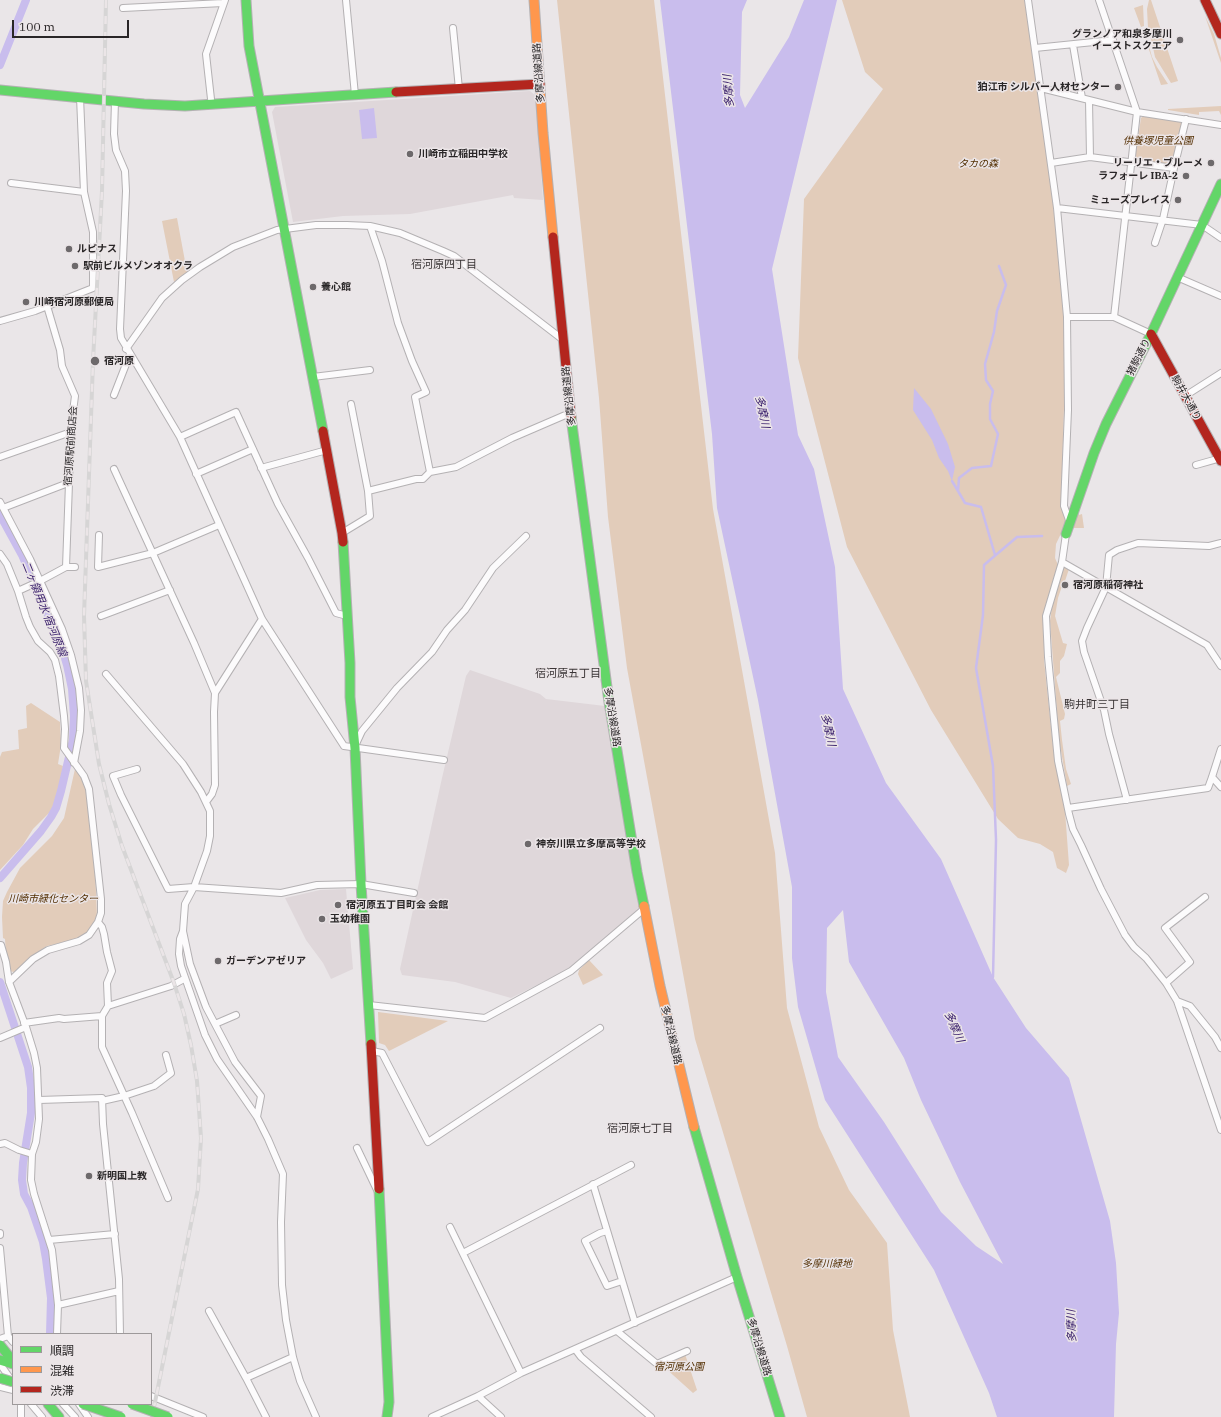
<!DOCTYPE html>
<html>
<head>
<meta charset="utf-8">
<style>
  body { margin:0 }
  #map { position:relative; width:1221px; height:1417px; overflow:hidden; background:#eae6e8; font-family:"IBM Plex Serif","Noto Sans JP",serif }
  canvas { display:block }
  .legend { position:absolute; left:12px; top:1333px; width:140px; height:72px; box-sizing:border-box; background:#ebe5e7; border:1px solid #9d999a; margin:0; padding:5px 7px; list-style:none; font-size:12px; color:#292627 }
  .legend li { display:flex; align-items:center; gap:8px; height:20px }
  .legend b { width:20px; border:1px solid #9d999a }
  .scale { position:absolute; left:12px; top:20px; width:117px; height:18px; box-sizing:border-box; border:2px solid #292627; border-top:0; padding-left:5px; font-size:12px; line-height:14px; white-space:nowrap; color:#292627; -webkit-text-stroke:3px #ebe5e7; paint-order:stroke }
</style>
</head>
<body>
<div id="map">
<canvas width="1221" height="1417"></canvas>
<ul class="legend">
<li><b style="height:5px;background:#63d668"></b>順調</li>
<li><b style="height:5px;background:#ff974d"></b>混雑</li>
<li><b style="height:5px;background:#b3261e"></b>渋滞</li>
</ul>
<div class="scale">100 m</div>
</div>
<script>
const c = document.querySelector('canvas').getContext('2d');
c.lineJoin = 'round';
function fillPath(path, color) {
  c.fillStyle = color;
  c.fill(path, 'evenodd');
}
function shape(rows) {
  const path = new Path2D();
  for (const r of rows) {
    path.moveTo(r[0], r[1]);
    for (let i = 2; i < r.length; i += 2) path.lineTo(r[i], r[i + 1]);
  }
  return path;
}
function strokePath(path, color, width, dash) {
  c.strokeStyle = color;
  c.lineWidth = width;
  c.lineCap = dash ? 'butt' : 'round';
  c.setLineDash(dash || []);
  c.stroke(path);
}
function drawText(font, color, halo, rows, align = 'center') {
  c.font = font + ' "IBM Plex Serif","Noto Sans JP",serif';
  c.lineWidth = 3;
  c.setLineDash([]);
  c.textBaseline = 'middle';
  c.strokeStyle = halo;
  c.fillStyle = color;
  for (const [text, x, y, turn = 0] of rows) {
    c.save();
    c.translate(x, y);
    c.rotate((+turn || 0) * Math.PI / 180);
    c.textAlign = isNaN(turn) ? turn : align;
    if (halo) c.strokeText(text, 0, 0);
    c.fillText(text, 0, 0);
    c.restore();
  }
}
fillPath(shape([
  [530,91,536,96,543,200,514,198,513,195,410,214,343,216,293,222,272,112,275,107],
  [470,670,540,694,546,699,605,706,639,910,571,968,511,998,455,982,402,975,400,969,442,778,466,676],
  [346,889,353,969,331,979,323,963,306,940,285,898,320,890]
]), '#dfd7da');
fillPath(shape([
  [557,0,654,0,713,509,775,853,787,1008,819,1127,849,1190,887,1243,893,1330,910,1417,807,1417,787,1346,695,1039,627,668,608,517,599,398],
  [842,0,1026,0,1048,161,1064,300,1064,408,1061,506,1066,523,1056,544,1055,558,1058,565,1044,612,1044,660,1053,746,1065,811,1069,865,1066,873,1057,868,1053,852,1040,844,1018,838,998,819,931,710,847,547,798,358,804,199,883,89,865,72],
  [1149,0,1151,0,1178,81,1171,83,1155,57,1152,43,1148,28,1147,9],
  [1143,5,1144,26,1141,27,1134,8],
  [1205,16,1214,34,1221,58,1221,63],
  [1145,31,1152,57,1157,67,1168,84,1161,85,1143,32],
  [1221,106,1221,115,1219,111,1199,112,1199,115,1168,110,1168,109],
  [1144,115,1179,121,1182,124,1173,164,1170,165,1137,161,1135,158,1141,118],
  [177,218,187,272,174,282,162,221],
  [1078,513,1079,515,1082,514,1084,528,1072,528],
  [1064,566,1069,569,1065,581,1066,584,1062,586,1058,598,1055,616,1063,643,1067,644,1064,656,1060,661,1060,673,1056,677,1065,714,1064,719,1060,721,1062,740,1066,769,1071,784,1067,786,1059,739,1050,621,1052,607],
  [31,703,60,722,61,745,58,764,63,766,58,794,51,811,33,829,23,845,0,870,0,757,2,752,19,749,18,730,27,728,26,706],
  [75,769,81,776,88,792,95,868,97,916,92,927,87,934,78,939,47,946,39,951,14,972,9,971,6,955,5,939,3,938,2,917,3,901,7,892,20,868,52,836,64,818],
  [589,960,603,975,583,985,578,974,579,970],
  [378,1012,448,1021,389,1051,385,1045,379,1043],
  [685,1354,697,1390,693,1393,663,1366,664,1363]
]), '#e2ccba');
fillPath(shape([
  [660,0,747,0,742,12,740,95,745,108,789,37,804,0,837,0,772,269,798,435,814,469,835,567,843,689,886,783,941,859,993,977,1026,1028,1069,1078,1110,1221,1116,1263,1119,1313,1116,1344,1114,1417,997,1417,989,1393,934,1270,825,1100,798,1007,792,958,792,887,758,700,717,508,712,434],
  [843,910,849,962,904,1058,921,1100,960,1182,1003,1264,976,1246,941,1212,884,1122,838,1057,826,992,827,928],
  [374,108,377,138,362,139,359,110],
  [914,388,931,409,948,444,955,467,952,481,948,471,939,458,932,440,913,410]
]), '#c9bded');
strokePath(shape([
  [952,481,958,491],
  [995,555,981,507,965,503,958,491,959,478,972,468,991,466,998,434,990,419,990,404,993,391,986,380,985,364,994,332,997,311,1006,285,999,266],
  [993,977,996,840,993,766,976,668,983,615,984,565,1017,537,1042,536]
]), '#c9bded', 2.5);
strokePath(shape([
  [0,65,26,0],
  [0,515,22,555,62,648,67,665,72,689,74,716,73,740,61,791,56,808,51,817,41,831,0,878],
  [0,982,28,1067,31,1088,31,1113,23,1163,22,1180,24,1194,31,1207,43,1242,46,1259,51,1298,50,1334]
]), '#c9bded', 8);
const street = shape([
  [346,0,355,95],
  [1028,0,1057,208,1067,317,1068,410,1064,506,1070,523],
  [1099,0,1137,112,1114,317],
  [123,8,223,3],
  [453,28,459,89],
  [1073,45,1082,98],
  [1035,48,1113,40],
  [1041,88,1137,112,1221,125],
  [211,99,206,54,225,0],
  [1089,100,1090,157],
  [115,101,114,134,116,150,125,171,126,191,120,329,121,338,180,437,262,619,344,746,444,760],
  [1051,163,1090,157,1174,168],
  [11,183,84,192],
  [1057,208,1202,225,1221,238],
  [370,226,382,261,398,323,412,361,426,392,415,397,430,472],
  [1155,243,1163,219,1174,168,1186,119],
  [1177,277,1221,296],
  [47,306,60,350,62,366,75,396,71,427,66,567],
  [1067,317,1114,317,1151,334],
  [0,321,35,311,93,288,93,232,84,192,80,97],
  [126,349,162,298,182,280,200,267,233,247,277,230,285,229,316,225,347,225,370,226,400,233,443,251,454,256,562,339],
  [313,377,370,370],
  [114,395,130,354],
  [1185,396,1221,373],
  [180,437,236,412,278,504,308,558,336,613,347,616],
  [0,457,71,432],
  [1196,465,1221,458],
  [261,468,327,450],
  [114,469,194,643,215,693,214,712,215,785,212,794,206,802],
  [196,474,253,449],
  [368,491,416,479,423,479,430,472,456,467,512,438,570,413],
  [0,502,30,559,62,629,71,655,79,688,81,710,80,731,74,763],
  [3,508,68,483],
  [342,533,370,516,368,491,351,404],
  [1066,534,1062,562,1046,616,1048,657,1058,761,1069,814,1073,829,1081,845,1101,889,1125,935,1134,947,1146,958,1166,983,1177,1001,1221,1130],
  [99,535,98,567,153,553,219,525],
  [0,554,7,564,18,591,26,617,30,627,38,641,50,652,55,660,59,676,64,716,65,729,64,748,84,776,89,789,101,899,101,913,98,922,89,935,79,941,48,950,33,959,9,982],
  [1062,562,1207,645,1221,666],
  [18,591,40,581,66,567,75,567],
  [101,616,170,590],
  [106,674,183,764,201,792,210,811,210,836,207,851,194,887,185,904,183,931,190,964,206,1007,235,1062,261,1096,257,1117],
  [215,693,262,619],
  [355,746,362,731,397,688,432,652,447,630,465,610,493,568,526,536],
  [137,769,113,776,121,795,168,889,194,887,281,893,317,885,361,884,414,893],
  [1212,777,1221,787],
  [1127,800,1109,734,1104,710,1084,652,1082,641,1087,628,1106,587,1109,555,1117,550,1138,543,1209,546,1221,543],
  [1068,808,1208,788,1212,777,1221,749],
  [98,922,102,927,104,934,107,952,112,971,107,983,108,1006],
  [183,931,180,939,179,954,181,966,205,1035,217,1059,257,1117,268,1139,283,1174,281,1222,282,1285,286,1320,293,1357,300,1381,316,1417],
  [0,945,1,945,6,962,9,982,26,1027,34,1053,37,1068,39,1119,36,1142,32,1154,31,1180,34,1194,52,1250,58,1305,57,1334],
  [1166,983,1190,962,1165,928,1205,897],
  [1177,1001,1190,1006,1215,1037,1221,1048],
  [369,1005,485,1018,571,971,644,909],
  [24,1023,59,1018,64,1019,102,1016],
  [215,1024,236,1015],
  [0,1038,26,1027],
  [372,1051,382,1053,428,1142,600,1028],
  [39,1100,102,1098,103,1124,119,1279,120,1334],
  [102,1101,124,1096,154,1086,171,1073,166,1055],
  [0,1144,5,1143,19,1150,32,1154],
  [357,1148,378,1192],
  [593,1184,635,1323],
  [168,1198,132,1113,102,1047,102,1016,108,1006,171,986,184,979],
  [450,1227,521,1373],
  [607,1231,600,1233,585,1241,607,1286,622,1281],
  [0,1233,0,1235],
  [49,1240,115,1234],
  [0,1248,8,1336],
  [463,1253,631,1165],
  [58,1305,119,1291],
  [209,1311,246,1378,266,1417],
  [617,1331,657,1364,687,1351],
  [0,1339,8,1336,13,1342],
  [575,1349,581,1357,651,1417],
  [0,1364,12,1381],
  [246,1378,293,1357],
  [0,1387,13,1390],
  [151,1396,203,1417],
  [478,1396,501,1417],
  [21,1404,21,1417],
  [31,1404,42,1417],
  [63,1404,75,1417],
  [79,1404,88,1417],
  [432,1417,478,1396,521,1373,737,1277]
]);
const fast = shape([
  [246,0,249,46,323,431],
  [0,90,144,104,185,106,396,92],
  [571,417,609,702,637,872,644,906],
  [1066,534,1094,453,1106,424,1151,334,1221,184],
  [343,542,350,663,350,697,355,748,361,884,371,1044],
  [694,1127,737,1277,780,1417],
  [379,1189,389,1402,387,1417],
  [0,1345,13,1361],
  [0,1360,13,1364],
  [48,1404,59,1417]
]);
const slow = shape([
  [534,0,543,133,553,237],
  [644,906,660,986,694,1127]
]);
const jam = shape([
  [1205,0,1221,34],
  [396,92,540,84],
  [553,237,571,417],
  [1151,334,1221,461],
  [323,431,342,533,343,542],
  [371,1044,379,1189]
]);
strokePath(street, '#b4b1b3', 8);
strokePath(fast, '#b4b1b3', 11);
strokePath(slow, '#b4b1b3', 11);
strokePath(jam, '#b4b1b3', 11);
strokePath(street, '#fcfbfc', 6);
strokePath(fast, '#63d668', 9);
strokePath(slow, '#ff974d', 9);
strokePath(jam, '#b3261e', 9);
const rail = shape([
  [106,0,102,191,93,361,84,616,86,681,99,764,109,804,122,846,174,983,184,1014,191,1045,197,1081,201,1138,198,1189,152,1417]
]);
strokePath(rail, '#d6d5d5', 4);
strokePath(rail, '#ebe5e7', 2.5, [8]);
const fastBridge = shape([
  [0,1378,13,1382],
  [83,1404,121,1417],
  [132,1404,168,1417]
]);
strokePath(fastBridge, '#b4b1b3', 11, []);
strokePath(fastBridge, '#63d668', 9);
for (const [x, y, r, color] of [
  [1180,40,4,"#6d696b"],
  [1118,87,4,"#6d696b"],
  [410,154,4,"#6d696b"],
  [1211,163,4,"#6d696b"],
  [1186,176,4,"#6d696b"],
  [1178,200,4,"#6d696b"],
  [69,249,4,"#6d696b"],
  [75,266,4,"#6d696b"],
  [313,287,4,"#6d696b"],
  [26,302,4,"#6d696b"],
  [95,361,5,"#6d696b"],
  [1065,585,4,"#6d696b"],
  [528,844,4,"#6d696b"],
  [338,905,4,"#6d696b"],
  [322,919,4,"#6d696b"],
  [218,961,4,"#6d696b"],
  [89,1176,4,"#6d696b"]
]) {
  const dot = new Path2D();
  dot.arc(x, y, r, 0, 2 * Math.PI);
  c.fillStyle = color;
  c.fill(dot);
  strokePath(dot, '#ebe5e7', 1.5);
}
drawText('bold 10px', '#292627', '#ebe5e7', [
  ["グランノア和泉多摩川",1172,34,"right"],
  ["イーストスクエア",1172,46,"right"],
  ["狛江市 シルバー人材センター",1110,87,"right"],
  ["川崎市立稲田中学校",418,154],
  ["リーリエ・ブルーメ",1203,163,"right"],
  ["ラフォーレ IBA-2",1178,176,"right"],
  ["ミューズプレイス",1170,200,"right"],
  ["ルピナス",77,249],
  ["駅前ビルメゾンオオクラ",83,266],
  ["養心館",321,287],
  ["川崎宿河原郵便局",34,302],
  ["宿河原",104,361],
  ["宿河原稲荷神社",1073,585],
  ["神奈川県立多摩高等学校",536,844],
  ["宿河原五丁目町会 会館",346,905],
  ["玉幼稚園",330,919],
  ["ガーデンアゼリア",226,961],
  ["新明国上教",97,1176]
], 'left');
drawText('10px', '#292627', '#ebe5e7', [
  ["多摩沿線道路",539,73,-94],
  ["猪駒通り",1139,357,-63],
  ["多摩沿線道路",569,396,-96],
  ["駒井大通り",1186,398,61],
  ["宿河原駅前商店会",71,446,-86],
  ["多摩沿線道路",612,717,81],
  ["多摩沿線道路",671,1035,77],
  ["多摩沿線道路",759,1347,73]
]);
drawText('italic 10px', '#532f02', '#ebe5e7', [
  ["供養塚児童公園",1158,141],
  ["タカの森",978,164],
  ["川崎市緑化センター",53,899],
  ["多摩川緑地",827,1264],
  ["宿河原公園",679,1367]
]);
drawText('italic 11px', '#3b216d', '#ebe5e7', [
  ["多摩川",729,91,-95],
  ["多摩川",762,412,78],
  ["二ヶ領用水 宿河原線",44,609,68],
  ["多摩川",828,730,78],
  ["多摩川",954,1027,66],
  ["多摩川",1072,1326,-92]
]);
drawText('11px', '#3a3536', '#ebe5e7', [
  ["宿河原四丁目",444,265],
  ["宿河原五丁目",568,674],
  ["駒井町三丁目",1097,705],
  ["宿河原七丁目",640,1129]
]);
</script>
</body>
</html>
